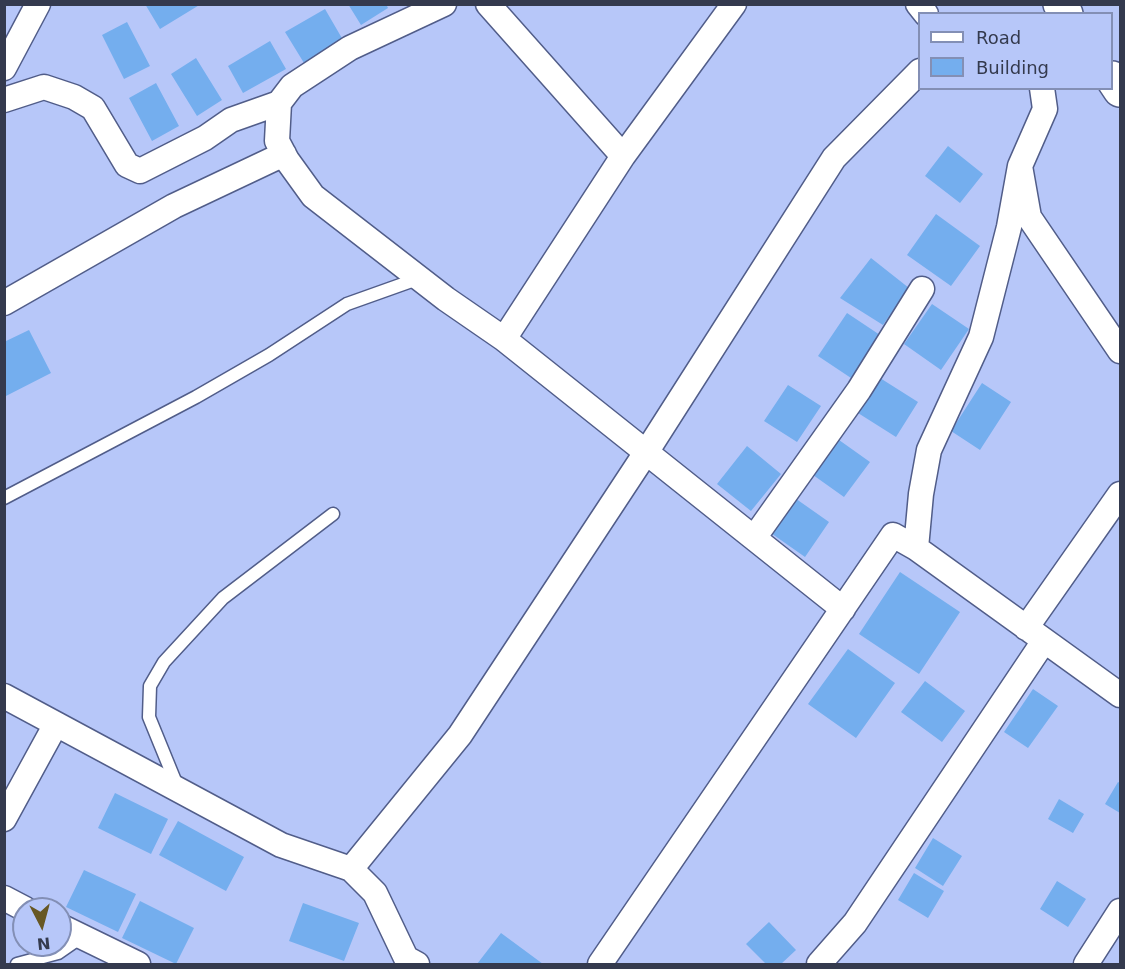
<!DOCTYPE html>
<html>
<head>
<meta charset="utf-8">
<style>
  body { margin:0 }
  #map { position:relative; width:1125px; height:969px; overflow:hidden; background:#b7c7f9; font-family:"DejaVu Sans",sans-serif }
  canvas { display:block }
  .frame { position:absolute; inset:0; border:6px solid #343a4e; pointer-events:none }
  .legend { position:absolute; left:918px; top:12px; width:195px; height:78px; box-sizing:border-box; background:#b7c7f9; border:2px solid #838fb5; margin:0; padding:8px 10px; list-style:none; font-size:18px; color:#343a4e }
  .legend li { display:flex; align-items:center; gap:12px; height:30px }
  .legend b { width:30px; border:2px solid #838fb5 }
  .north { position:absolute; left:12px; top:897px; width:60px; height:60px; box-sizing:border-box; background:#b7c7f9; border:2px solid #838fb5; border-radius:50%; rotate:174deg; font-size:16px; font-weight:700; line-height:24px; text-align:center; color:#343a4e }
  .north::after { content:''; display:block; margin:auto; width:21px; height:27px; background:#675724; clip-path:polygon(50% 0,100% 100%,50% 72%,0 100%) }
</style>
</head>
<body>
<div id="map">
<canvas width="1125" height="969"></canvas>
<div class="frame"></div>
<ul class="legend">
<li><b style="height:8px;background:#fff"></b>Road</li>
<li><b style="height:16px;background:#74aeee"></b>Building</li>
</ul>
<div class="north">N</div>
</div>
<script>
const c = document.querySelector('canvas').getContext('2d');
c.lineJoin = 'round';
function fillPath(path, color) {
  c.fillStyle = color;
  c.fill(path, 'evenodd');
}
function shape(rows) {
  const path = new Path2D();
  for (const r of rows) {
    path.moveTo(r[0], r[1]);
    for (let i = 2; i < r.length; i += 2) path.lineTo(r[i], r[i + 1]);
  }
  return path;
}
function strokePath(path, color, width, dash) {
  c.strokeStyle = color;
  c.lineWidth = width;
  c.lineCap = dash ? 'butt' : 'round';
  c.setLineDash(dash || []);
  c.stroke(path);
}
fillPath(shape([
  [145,4,201,4,160,29],
  [348,4,386,4,388,8,361,25],
  [325,9,343,40,304,63,285,32],
  [127,22,150,66,124,79,102,35],
  [270,41,286,69,243,93,228,66],
  [196,58,222,100,197,116,171,74],
  [156,83,179,126,152,141,129,98],
  [948,146,983,174,960,203,925,176],
  [936,214,980,246,951,286,907,255],
  [871,258,909,288,883,325,840,298],
  [932,304,969,329,941,370,904,344],
  [847,313,883,337,854,380,818,356],
  [29,330,51,373,4,397,4,342],
  [880,378,918,402,896,437,858,413],
  [982,383,1011,402,980,450,951,431],
  [788,385,821,406,797,442,764,421],
  [832,435,870,462,844,497,806,470],
  [747,446,781,474,751,511,717,484],
  [792,496,829,522,805,557,768,531],
  [900,572,960,612,919,674,859,634],
  [848,649,895,683,856,738,808,704],
  [925,681,965,711,942,742,901,712],
  [1033,689,1058,706,1028,748,1004,732],
  [1118,782,1120,783,1120,813,1105,804],
  [115,793,168,819,151,854,98,828],
  [1059,799,1084,814,1073,833,1048,819],
  [178,821,244,857,226,891,159,855],
  [933,838,962,856,943,886,915,868],
  [84,870,136,894,118,932,66,907],
  [914,873,944,891,928,918,898,900],
  [1057,881,1086,899,1068,927,1040,909],
  [140,901,194,928,176,964,122,938],
  [303,903,359,923,344,961,289,941],
  [769,922,796,950,781,964,766,964,746,944],
  [501,933,543,964,477,964]
]), '#74aeee');
const service = shape([
  [4,498,196,397,269,355,347,304,420,278],
  [178,788,149,717,150,686,164,662,223,598,333,514],
  [17,964,58,953,81,937]
]);
const minor = shape([
  [444,4,350,48,292,86,279,103,277,141,287,160,313,196,446,299,504,339],
  [488,4,623,156],
  [734,4,623,156,504,339,843,609],
  [918,4,926,14],
  [4,68,38,4],
  [1042,88,1045,109,1020,166,1029,217,1120,351],
  [4,100,44,87,74,97,93,108,127,165,140,171,205,138,231,120,279,103],
  [4,303,174,206,284,154],
  [754,538,859,390,922,289],
  [916,548,921,494,929,450,981,337,1009,227,1020,166],
  [1026,628,1120,494],
  [4,696,281,845,351,869,375,893,406,958,417,964],
  [4,819,56,724],
  [351,869,460,735,647,451,834,158,920,71],
  [4,898,25,909],
  [60,926,138,964],
  [600,964,893,535,916,548,1120,695],
  [819,964,855,923,1044,641],
  [1086,964,1120,911]
]);
const primary = shape([
  [1060,4,1066,14],
  [1112,78,1120,90]
]);
strokePath(service, '#515d89', 15);
strokePath(minor, '#515d89', 27);
strokePath(primary, '#515d89', 36);
strokePath(service, '#fff', 12);
strokePath(minor, '#fff', 24);
strokePath(primary, '#fff', 33);
</script>
</body>
</html>
